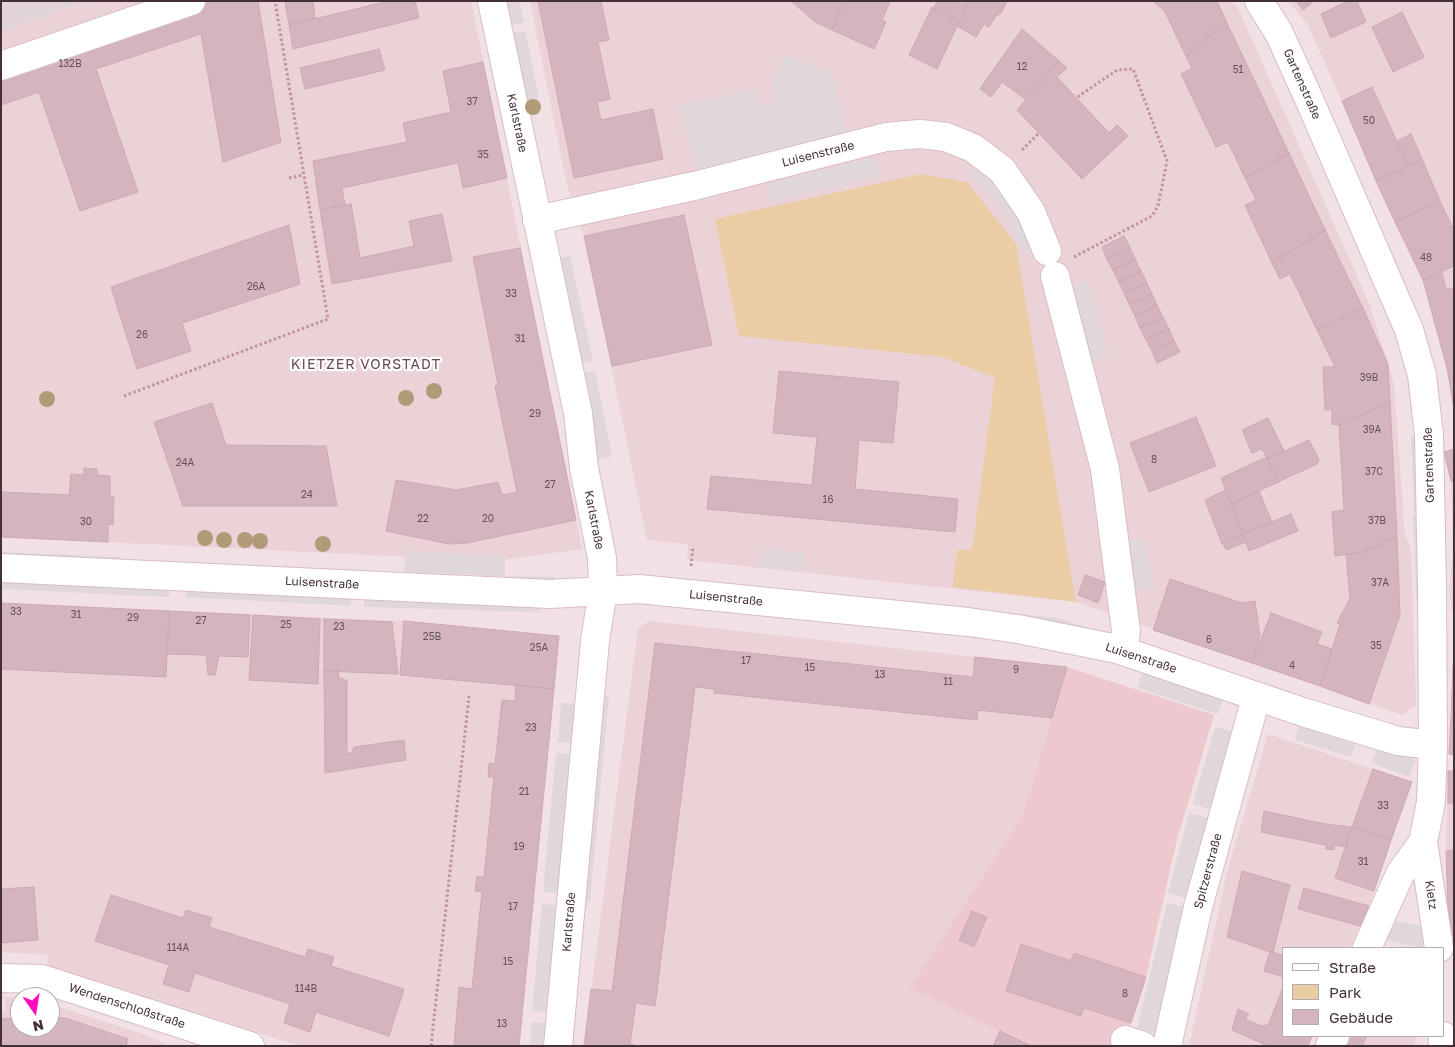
<!DOCTYPE html>
<html>
<head>
<meta charset="utf-8">
<style>
	body { margin:0 }
	#map { position:relative; width:1455px; height:1047px; overflow:hidden; background:#f2e1e4; font-family:"Golos Text",sans-serif }
	canvas { display:block }
	.frame { position:absolute; inset:0; border:2px solid #443137; pointer-events:none }
	.legend { position:absolute; left:1282px; top:947px; width:162px; height:90px; box-sizing:border-box; background:#fff; border:1px solid #b4adaf; margin:0; padding:6px 9px; list-style:none; font-size:15px; color:#443137 }
	.legend li { display:flex; align-items:center; gap:10px; height:25px }
	.legend b { width:25px; border:1px solid #b4adaf }
	.north { position:absolute; left:10px; top:987px; width:50px; height:50px; box-sizing:border-box; background:#fff; border:1px solid #b4adaf; border-radius:50%; rotate:167deg; font-size:14px; font-weight:700; line-height:20px; text-align:center; color:#443137 }
	.north::after { content:''; display:block; margin:auto; width:18px; height:22px; background:#ff0bbf; clip-path:polygon(50% 0,100% 100%,50% 72%,0 100%) }
</style>
</head>
<body>
<div id="map">
<canvas width="1455" height="1047"></canvas>
<div class="frame"></div>
<ul class="legend">
<li><b style="height:6px;background:#fff"></b>Straße</li>
<li><b style="height:14px;background:#ebcda5"></b>Park</li>
<li><b style="height:14px;background:#d4b5be"></b>Gebäude</li>
</ul>
<div class="north">N</div>
</div>
<script>
const context = document.querySelector('canvas').getContext('2d');
context.lineJoin = 'round';
function fillPath(path, color) {
  context.fillStyle = color;
  context.fill(path, 'evenodd');
}
function toPath(rows) {
  const path = new Path2D();
  for (const r of rows) {
    path.moveTo(r[0], r[1]);
    for (let i = 2; i < r.length; i += 2) path.lineTo(r[i], r[i + 1]);
  }
  return path;
}
function strokePath(path, color, width, dash) {
  context.strokeStyle = color;
  context.lineWidth = width;
  context.lineCap = dash ? 'butt' : 'round';
  context.setLineDash(dash || []);
  context.stroke(path);
}
function write(font, color, halo, rows, align = 'center') {
  context.font = font + ' "Golos Text",sans-serif';
  context.lineWidth = 4.5;
  context.setLineDash([]);
  context.textBaseline = 'middle';
  context.strokeStyle = halo;
  context.fillStyle = color;
  for (const [text, x, y, turn = 0] of rows) {
    context.save();
    context.translate(x, y);
    context.rotate((+turn || 0) * Math.PI / 180);
    context.textAlign = isNaN(turn) ? turn : align;
    if (halo) context.strokeText(text, 0, 0);
    context.fillText(text, 0, 0);
    context.restore();
  }
}
fillPath(toPath([
	[89,1,471,1,582,549,495,561,1,537,1,31],
	[530,1,1231,1,1238,8,1370,305,1394,384,1405,535,1411,548,1416,705,1402,715,1076,602,687,560,688,544,647,540,584,236,567,186],
	[1288,1,1454,1,1454,409,1447,368,1423,280,1395,222,1308,25],
	[1454,449,1454,621,1449,590,1453,549,1451,481,1444,452],
	[1,603,404,621,559,636,519,1046,300,1046,48,967,48,955,1,952],
	[649,621,1067,667,1214,715,1176,843,1146,977,1123,1046,584,1046,638,628],
	[1268,734,1412,782,1369,906,1350,948,1284,948,1284,1036,1312,1036,1308,1046,1189,1046,1228,868],
	[1448,771,1454,771,1454,934,1452,935,1448,911,1446,851],
	[4,997,20,998,20,1027,50,1027,50,1004,149,1036,170,1046,1,1046,1,1010,6,1011],
	[1349,1036,1416,1036,1414,1046,1345,1046]
]), '#ebd2d7');
fillPath(toPath([
	[1,1,89,1,1,31]
]), '#e1d4d8');
fillPath(toPath([
	[1067,667,1214,715,1176,843,1146,977,1123,1046,1031,1046,910,988,1023,815]
]), '#edc9cf');
fillPath(toPath([
	[921,174,967,182,1016,244,1076,602,953,587,957,550,972,550,995,378,942,357,739,336,715,219]
]), '#ebcda5');
fillPath(toPath([
	[500,1,519,1,524,22,506,26],
	[525,31,539,98,522,102,507,34],
	[785,55,832,74,845,128,848,128,851,141,697,175,680,105,756,89,760,107,777,103,772,83],
	[876,158,880,176,771,201,767,183],
	[980,161,1042,248,1023,253,1012,228,1000,210,985,189,967,175],
	[570,256,593,361,575,365,552,260],
	[1088,280,1108,356,1089,360,1070,285],
	[595,371,612,456,596,460,578,374],
	[1419,432,1421,512,1414,511,1411,437],
	[1422,515,1425,616,1417,613,1413,516],
	[1145,538,1153,587,1135,590,1128,541],
	[763,548,804,553,802,571,761,567],
	[405,551,505,556,505,576,554,577,553,585,504,584,505,576,404,572],
	[1,552,120,557,119,567,1,561],
	[213,563,381,571,381,579,212,571],
	[1,579,170,588,169,597,1,589],
	[187,589,351,598,351,606,186,597],
	[805,591,1058,618,1092,629,1089,637,804,600],
	[364,598,540,604,539,612,364,607],
	[1144,669,1224,695,1218,714,1137,688],
	[600,695,609,696,590,902,581,902],
	[561,703,579,704,576,743,558,742],
	[1300,722,1357,738,1351,757,1295,740],
	[1215,727,1236,733,1213,810,1193,804],
	[1378,745,1416,760,1409,777,1372,763],
	[556,753,575,755,562,893,543,892],
	[1189,813,1210,818,1189,899,1168,893],
	[1167,903,1188,908,1158,1034,1137,1029],
	[542,904,561,906,551,1012,532,1011],
	[1387,919,1428,927,1424,948,1382,939],
	[532,1022,550,1024,548,1046,530,1046]
]), '#dfd7da');
const building = toPath([
	[213,1,258,1,281,142,223,162,201,34,96,69,138,192,80,211,39,92,1,105,1,76,213,1],
	[285,1,313,1,315,18,289,25,285,1],
	[389,1,415,1,419,18,293,49,289,25,389,1],
	[538,1,601,1,609,40,598,42,610,99,597,102,601,120,653,109,663,159,574,178,538,1],
	[791,1,844,1,832,30,814,21,791,1],
	[844,1,890,2,882,20,886,22,874,49,832,30,844,1],
	[937,1,969,1,959,22,934,8,937,1],
	[969,1,1007,1,1001,13,996,16,989,27,984,24,976,37,957,26,969,1],
	[1153,1,1217,1,1226,21,1186,56,1165,12,1153,1],
	[1296,1,1314,1,1303,10,1296,1],
	[1348,1,1357,1,1366,22,1331,38,1321,14,1348,1],
	[932,7,959,22,937,69,909,55,932,7],
	[1402,12,1424,57,1393,72,1372,27,1402,12],
	[1226,21,1289,153,1245,178,1228,142,1216,147,1181,74,1192,68,1186,56,1226,21],
	[1022,29,1059,61,1025,99,1002,82,991,97,980,89,1022,29],
	[379,49,385,70,305,89,300,68,379,49],
	[1059,61,1067,68,1057,77,1109,133,1117,125,1128,136,1082,179,1017,110,1059,61],
	[483,62,507,178,463,188,458,163,342,188,345,205,320,210,313,161,407,142,403,123,451,112,443,71,483,62],
	[1372,87,1408,166,1376,181,1342,101,1372,87],
	[1411,134,1422,159,1408,166,1397,141,1411,134],
	[1289,153,1325,230,1272,263,1245,205,1256,200,1245,178,1289,153],
	[1422,159,1440,201,1395,222,1376,181,1422,159],
	[1440,201,1454,230,1454,266,1423,280,1395,222,1440,201],
	[351,204,360,258,414,246,409,221,442,214,452,261,332,284,320,210,351,204],
	[684,215,712,345,612,366,584,236,684,215],
	[289,225,300,284,182,323,191,351,137,369,111,287,289,225],
	[1325,230,1363,308,1317,330,1290,274,1280,279,1272,263,1325,230],
	[1124,236,1130,248,1107,259,1102,247,1124,236],
	[520,248,576,520,467,543,449,544,386,531,396,480,457,490,498,482,502,495,517,492,495,386,498,385,473,257,520,248],
	[1130,248,1135,259,1113,270,1107,259,1130,248],
	[1135,259,1141,271,1119,282,1113,270,1135,259],
	[1141,271,1147,283,1124,293,1119,282,1141,271],
	[1442,273,1446,289,1454,289,1454,409,1447,368,1423,280,1442,273],
	[1147,283,1152,294,1129,304,1124,293,1147,283],
	[1152,294,1157,305,1135,316,1129,304,1152,294],
	[1157,305,1163,317,1140,328,1135,316,1157,305],
	[1363,308,1388,364,1390,402,1339,425,1332,424,1332,409,1325,410,1323,367,1335,367,1317,330,1363,308],
	[1163,317,1169,329,1146,340,1140,328,1163,317],
	[1169,329,1174,341,1152,351,1146,340,1169,329],
	[1174,341,1180,352,1157,363,1152,351,1174,341],
	[779,371,899,382,893,443,859,440,855,489,958,499,955,532,707,509,711,476,812,485,817,437,773,433,779,371],
	[1390,402,1397,536,1364,552,1335,556,1332,512,1344,510,1339,425,1390,402],
	[212,403,226,445,326,446,337,506,183,506,154,422,212,403],
	[1196,417,1216,466,1149,492,1130,443,1196,417],
	[1268,418,1284,451,1268,459,1262,449,1252,453,1242,430,1268,418],
	[1309,440,1319,460,1317,464,1278,482,1268,459,1309,440],
	[1454,449,1454,481,1451,481,1444,452,1454,449],
	[1267,457,1278,482,1231,504,1221,478,1267,457],
	[84,468,97,469,97,475,110,476,110,497,114,497,113,525,108,524,108,542,1,537,1,492,69,495,71,474,84,475,84,468],
	[1225,490,1243,534,1222,544,1205,500,1225,490],
	[1259,491,1272,522,1243,534,1231,504,1259,491],
	[1291,514,1298,531,1249,551,1243,534,1291,514],
	[1243,534,1246,542,1226,550,1223,543,1243,534],
	[1397,536,1400,615,1369,704,1320,686,1340,624,1337,623,1350,598,1346,554,1364,552,1397,536],
	[1085,575,1105,582,1098,603,1078,595,1085,575],
	[1170,579,1242,603,1255,601,1260,636,1252,663,1153,630,1170,579],
	[1,603,169,611,166,677,1,669,1,603],
	[169,611,250,615,248,657,219,656,215,675,208,675,206,655,167,654,169,611],
	[1271,613,1322,632,1317,644,1332,649,1320,686,1252,663,1271,613],
	[253,615,320,619,318,684,249,680,253,615],
	[324,619,392,622,398,674,324,671,324,619],
	[404,621,559,636,554,689,400,675,404,621],
	[655,643,973,677,975,657,1067,667,1052,718,978,710,977,720,714,693,714,689,695,687,655,1006,636,1003,630,1044,637,1046,584,1046,591,989,612,991,655,643],
	[1453,665,1454,665,1454,717,1451,717,1453,665],
	[324,671,339,671,338,677,347,681,347,753,351,754,354,747,404,740,406,760,325,773,324,671],
	[516,685,554,689,519,1046,454,1046,459,987,472,989,482,892,475,891,477,876,484,877,494,777,488,777,489,763,495,764,502,700,515,701,516,685],
	[1451,717,1454,717,1454,755,1449,754,1451,717],
	[1373,769,1412,782,1391,840,1352,827,1373,769],
	[1448,771,1454,771,1454,804,1448,803,1448,771],
	[1264,811,1325,824,1352,827,1346,847,1334,845,1334,850,1326,849,1326,845,1261,832,1264,811],
	[1352,827,1391,840,1374,891,1335,878,1352,827],
	[1454,850,1454,934,1452,935,1448,911,1446,851,1454,850],
	[1242,871,1290,885,1273,953,1227,937,1242,871],
	[34,887,38,940,1,943,1,889,34,887],
	[1304,888,1369,906,1360,926,1298,909,1304,888],
	[111,895,183,918,186,910,212,918,209,927,305,957,308,949,334,957,331,966,404,989,389,1036,316,1012,310,1032,284,1023,290,1004,195,973,189,992,163,984,169,965,95,941,111,895],
	[972,911,987,917,974,947,959,940,972,911],
	[1021,944,1071,961,1074,953,1146,977,1131,1023,1084,1008,1081,1016,1006,991,1021,944],
	[1270,951,1284,956,1284,977,1264,971,1270,951],
	[1284,978,1284,1036,1312,1036,1308,1046,1268,1046,1232,1030,1238,1009,1249,1014,1245,1019,1261,1026,1268,1025,1282,990,1284,978],
	[20,1018,20,1027,50,1027,50,1018,65,1018,128,1039,126,1046,1,1046,1,1019,20,1018],
	[1000,1031,1031,1046,993,1046,1000,1031],
	[1349,1036,1367,1036,1362,1046,1345,1046,1349,1036]
]);
fillPath(building, '#d4b5be');
strokePath(building, '#d0a8b3', 1);
const minor = toPath([
	[492,1,578,413,584,468,602,558,603,591,595,641,558,1046],
	[1259,1,1279,33,1309,99,1409,330,1422,375,1429,435,1432,586,1433,745,1431,802,1423,842,1400,874,1367,948],
	[1,66,191,1],
	[537,220,694,186,886,137,920,134,946,137,973,148,1002,170,1031,212,1047,251],
	[1055,276,1105,469,1126,631,1123,651],
	[1,568,550,594,639,589,968,622,1018,629,1117,649,1303,712,1398,741,1433,745],
	[1423,842,1439,948],
	[1,978,42,979,250,1046],
	[1125,1040,1143,1046],
	[1167,1046,1198,907,1256,698],
	[1330,1046,1335,1036],
	[1443,1046,1443,1036]
]);
strokePath(minor, '#d9bdc3', 30);
strokePath(toPath([
	[1022,150,1039,133],
	[289,178,303,175],
	[1074,257,1152,216,1158,206,1167,161,1133,69,1117,70,1076,98],
	[124,396,328,319,275,1],
	[691,566,693,547],
	[431,1046,469,696]
]), '#c1939e', 3, [2.5, 2.5]);
strokePath(minor, '#fff', 28);
context.fillStyle = '#b09b78';
for (const [x, y] of [
	[533,107],
	[434,391],
	[406,398],
	[47,399],
	[205,538],
	[224,540],
	[245,540],
	[260,541],
	[323,544]
]) {
  context.beginPath();
  context.arc(x, y, 8, 0, 2 * Math.PI);
  context.fill();
}
write('10px', '#685259', null, [
	["132B",70,64],
	["12",1022,67],
	["51",1238,70],
	["37",472,102],
	["50",1369,121],
	["35",483,155],
	["48",1426,258],
	["26A",256,287],
	["33",511,294],
	["26",142,335],
	["31",520,339],
	["39B",1369,378],
	["29",535,414],
	["39A",1372,430],
	["8",1154,460],
	["24A",185,463],
	["37C",1374,472],
	["27",550,485],
	["24",307,495],
	["16",828,500],
	["22",423,519],
	["20",488,519],
	["37B",1377,521],
	["30",86,522],
	["37A",1380,583],
	["33",16,612],
	["31",76,615],
	["29",133,618],
	["27",201,621],
	["25",286,625],
	["23",339,627],
	["25B",432,637],
	["6",1209,640],
	["35",1376,646],
	["25A",539,648],
	["17",746,661],
	["4",1292,666],
	["15",810,668],
	["9",1016,670],
	["13",880,675],
	["11",948,682],
	["23",531,728],
	["21",524,792],
	["33",1383,806],
	["19",519,847],
	["31",1363,862],
	["17",513,907],
	["114A",178,948],
	["15",508,962],
	["114B",306,989],
	["8",1125,994],
	["13",502,1024]
]);
write('12px', '#443137', '#fff', [
	["Gartenstraße",1302,84,66],
	["Karlstraße",517,123,78],
	["Luisenstraße",818,154,-14],
	["Gartenstraße",1429,465,-92],
	["Karlstraße",594,520,79],
	["Luisenstraße",322,583,3],
	["Luisenstraße",726,598,6],
	["Luisenstraße",1141,658,18],
	["Spitzerstraße",1208,871,-75],
	["Kietz",1431,895,81],
	["Karlstraße",569,922,-85],
	["Wendenschloßstraße",127,1006,18]
]);
context.letterSpacing = '1px';
write('14px', '#684851', '#fff', [
	["KIETZER VORSTADT",366,365]
]);
context.letterSpacing = '0px';
</script>
</body>
</html>
